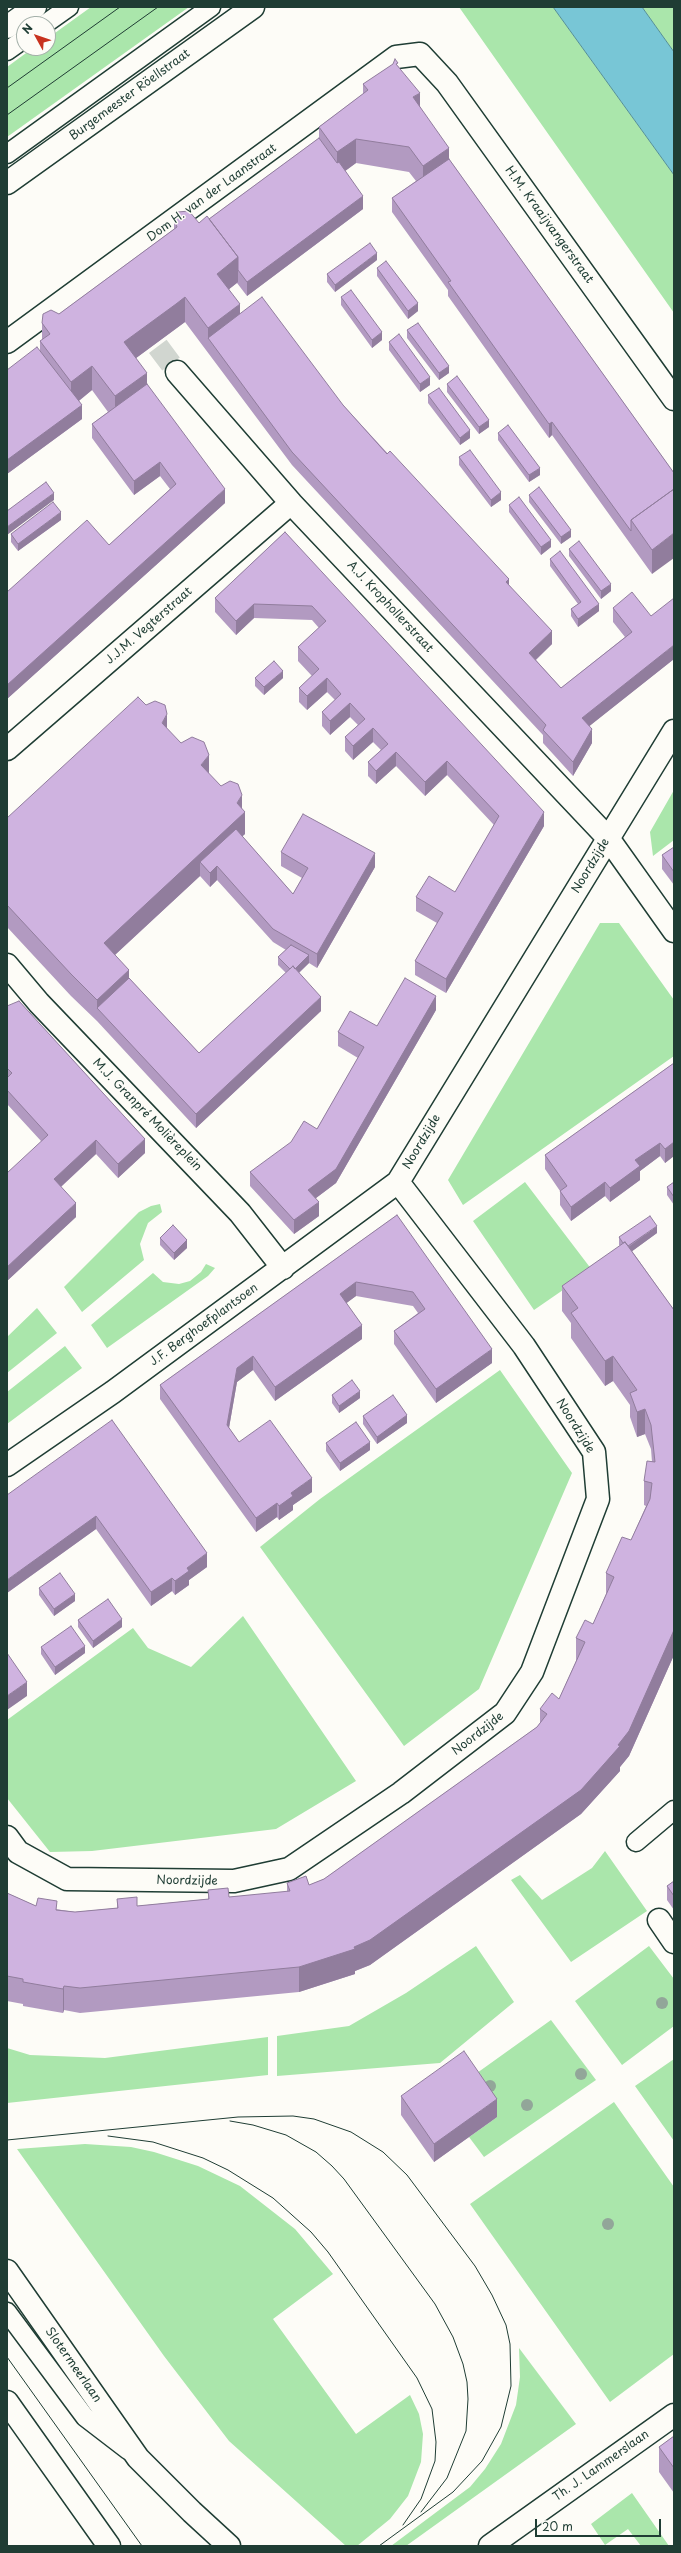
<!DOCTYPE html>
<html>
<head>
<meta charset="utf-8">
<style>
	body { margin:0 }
	#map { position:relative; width:681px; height:2553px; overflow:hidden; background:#fdfcf7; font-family:"Playpen Sans",sans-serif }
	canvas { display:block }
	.frame { position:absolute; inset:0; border:8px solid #1f3d34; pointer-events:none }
	.north { position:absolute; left:16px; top:16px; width:40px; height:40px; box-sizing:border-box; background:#fdfcf7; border:1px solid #a4b0a9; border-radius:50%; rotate:310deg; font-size:11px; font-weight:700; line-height:16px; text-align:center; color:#1f3d34 }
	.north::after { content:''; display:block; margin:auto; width:14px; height:18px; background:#c8321e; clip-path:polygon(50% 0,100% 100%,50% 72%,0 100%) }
	.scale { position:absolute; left:535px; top:2519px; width:126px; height:18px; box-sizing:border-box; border:2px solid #1f3d34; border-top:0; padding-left:5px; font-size:12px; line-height:14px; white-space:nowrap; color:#1f3d34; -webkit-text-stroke:3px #fdfcf7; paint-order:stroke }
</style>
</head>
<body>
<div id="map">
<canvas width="681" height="2553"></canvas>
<div class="frame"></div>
<div class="north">N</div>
<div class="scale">20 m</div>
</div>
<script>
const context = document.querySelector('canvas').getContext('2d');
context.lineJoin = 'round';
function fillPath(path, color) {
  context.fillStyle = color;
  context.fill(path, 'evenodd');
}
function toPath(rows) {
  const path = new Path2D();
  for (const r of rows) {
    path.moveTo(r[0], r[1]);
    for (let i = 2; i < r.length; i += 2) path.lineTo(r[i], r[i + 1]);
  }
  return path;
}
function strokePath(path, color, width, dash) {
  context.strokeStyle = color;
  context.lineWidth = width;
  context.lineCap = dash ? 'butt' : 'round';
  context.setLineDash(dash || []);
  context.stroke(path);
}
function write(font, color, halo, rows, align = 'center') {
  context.font = font + ' "Playpen Sans",sans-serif';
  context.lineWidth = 3;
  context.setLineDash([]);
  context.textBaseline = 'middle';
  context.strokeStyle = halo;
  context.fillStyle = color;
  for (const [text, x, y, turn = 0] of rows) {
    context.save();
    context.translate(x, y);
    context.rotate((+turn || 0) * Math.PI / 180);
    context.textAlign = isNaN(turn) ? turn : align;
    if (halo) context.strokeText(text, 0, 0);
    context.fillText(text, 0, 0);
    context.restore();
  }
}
fillPath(toPath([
	[91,7,189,7,7,137,7,67,33,48,48,48,48,38],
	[459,7,553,7,674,175,674,313],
	[642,7,674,7,674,52],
	[674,790,674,840,653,856,650,832],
	[600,923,619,923,674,1000,674,1056,463,1205,448,1180],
	[525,1182,592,1270,534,1310,473,1221],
	[160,1204,162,1212,148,1223,140,1244,144,1260,82,1312,64,1287,139,1212,151,1206],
	[206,1264,215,1268,208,1276,107,1348,91,1325,153,1273,163,1282,179,1284,190,1281,201,1272],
	[37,1308,57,1333,7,1373,7,1337],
	[65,1346,82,1368,7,1424,7,1392],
	[500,1370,572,1473,479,1689,404,1746,260,1547,320,1499],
	[243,1616,356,1781,276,1829,92,1851,50,1852,7,1798,7,1720,133,1628,148,1648,191,1667],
	[605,1851,647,1911,571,1962,511,1880,520,1875,542,1900,592,1868],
	[476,1946,514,2002,440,2063,277,2076,277,2036,349,2026,406,1993],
	[649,1946,674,1979,674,2026,622,2065,575,2001],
	[551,2020,596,2080,484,2157,469,2137,497,2117,470,2078],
	[268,2037,268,2075,7,2103,7,2048,30,2055,105,2058],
	[674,2059,674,2141,635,2086],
	[614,2102,674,2187,674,2354,610,2402,470,2204],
	[85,2144,131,2147,154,2152,198,2166,240,2186,295,2229,333,2274,273,2319,356,2434,410,2395,419,2414,423,2434,421,2462,408,2496,390,2519,357,2546,346,2546,229,2441,164,2356,17,2149],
	[519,2348,576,2424,406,2546,391,2546,470,2487,485,2469,501,2444,516,2405,520,2377],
	[632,2493,669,2546,641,2546,628,2529,605,2545,591,2524]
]), '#aae6ab');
const water = toPath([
	[553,7,642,7,674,52,674,175,553,7]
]);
fillPath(water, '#78c6d6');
strokePath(water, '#548f95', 1);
strokePath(toPath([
	[138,320,177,372]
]), '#d1d6d0', 22, [22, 11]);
const lane = toPath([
	[45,24,69,7],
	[7,51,24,39],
	[7,154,211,7],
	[636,1842,674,1810],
	[7,2312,85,2417,128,2450]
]);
const street = toPath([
	[7,342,396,57,420,54,447,83,674,399],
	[177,372,291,503,608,838,674,931],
	[7,749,291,503],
	[7,965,39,1003,240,1213,283,1268],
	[7,1465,113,1392,398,1182,674,731],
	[7,1837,18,1852,67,1879,234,1881,289,1869,401,1793,505,1713,532,1672,598,1499,594,1452,524,1346,398,1182],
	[659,1920,674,1942],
	[490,2546,674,2415]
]);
const secondary = toPath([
	[7,27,35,7],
	[7,183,253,7],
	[7,2271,138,2458,192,2512,229,2546],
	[7,2402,109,2546]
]);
strokePath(lane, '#1f3d34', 21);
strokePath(street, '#1f3d34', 25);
strokePath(secondary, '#1f3d34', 25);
strokePath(lane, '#fdfcf7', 18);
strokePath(street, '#fdfcf7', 22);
strokePath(secondary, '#fdfcf7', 22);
strokePath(toPath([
	[7,88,120,7],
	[7,115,158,7],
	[230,2121,253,2125,286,2135,316,2152,332,2166,344,2179,435,2304,453,2337,463,2364,467,2382,468,2399,466,2431,447,2478,421,2512],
	[108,2136,153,2142,203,2158,228,2170,273,2198,311,2232,328,2252,417,2378,432,2409,436,2442,435,2461,421,2499,403,2525],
	[7,2140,238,2117,293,2116,314,2119,351,2132,383,2152,407,2175,475,2266,492,2295,506,2325,510,2344,511,2386,501,2427,482,2461,453,2492,379,2546],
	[7,2357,142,2546]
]), '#1f3d34', 1);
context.fillStyle = '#92a699';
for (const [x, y] of [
	[662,2003],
	[581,2074],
	[490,2086],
	[527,2105],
	[608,2224]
]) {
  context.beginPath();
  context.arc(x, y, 6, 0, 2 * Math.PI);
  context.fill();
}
fillPath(toPath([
	[398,66,420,107,449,159,674,473,652,574,552,435,549,438,448,296,448,290,392,212,392,198,416,181,409,172,356,163,345,171,363,209,247,296,237,283,229,289,240,314,343,405,509,585,552,644,536,660,561,688,625,637,613,622,613,608,674,659,589,726,592,743,573,776,543,743,543,735,292,465,185,322,136,358,147,384,225,503,7,699,7,592,109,545,170,489,160,476,134,495,92,438,92,424,108,412,92,390,79,401,82,419,7,474,7,370,40,351,40,341,42,340,42,323,59,314,174,229,174,219,199,223,209,219,319,138,319,127,363,94,363,84],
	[377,260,335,292,327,282,327,274],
	[377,268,418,311,408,319,377,276],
	[341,297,382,340,372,348,341,305],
	[407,330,449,373,439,380,407,338],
	[389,342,430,385,420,392,389,350],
	[447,384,489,427,479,434,447,392],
	[428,395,470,438,460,445,428,403],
	[498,433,540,475,529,482,498,440],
	[459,457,501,500,491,507,459,465],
	[529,495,571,537,561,544,529,502],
	[509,505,551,547,541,555,509,512],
	[61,520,18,551,11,542,11,534],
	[285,532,544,826,446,993,415,975,415,961,437,923,416,911,416,897,455,892,494,825,447,775,425,796,396,766,376,784,368,776,368,762,381,750,373,742,353,760,345,751,345,737,358,725,350,717,330,735,322,726,322,712,335,700,327,692,307,710,299,702,299,688,312,676,298,661,298,647,319,628,312,620,254,618,236,635,215,612,215,598],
	[569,549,611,591,601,599,569,556],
	[550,559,599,611,578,627,571,616,571,609,578,604,550,566],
	[255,678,283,678,264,695,255,686],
	[167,729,242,810,245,834,242,836,293,894,302,878,281,866,281,852,375,867,317,968,309,963,299,973,321,1011,196,1128,97,1021,71,996,7,927,7,818],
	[200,876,210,887,217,880,273,942,286,950,278,957,278,965,286,973,199,1053,129,978,115,955],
	[674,847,674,885,662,869,662,855],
	[7,1006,145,1153,118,1178,96,1154,61,1187,76,1217,7,1281,41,1141,7,1104],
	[436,1010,336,1183,316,1198,319,1216,294,1234,250,1186,250,1172,317,1129,358,1058,338,1046,338,1032,377,1026],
	[674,1063,674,1156,665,1163,660,1156,640,1171,640,1180,610,1202,605,1196,571,1221,560,1205,560,1191,545,1169,545,1155],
	[674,1182,674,1205,667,1195,667,1187],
	[397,1215,492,1363,436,1403,394,1344,394,1331,418,1313,413,1306,356,1296,346,1303,362,1339,275,1401,253,1370,237,1382,229,1428,239,1442,312,1492,293,1505,293,1510,279,1520,277,1517,256,1532,160,1399,160,1385],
	[657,1233,632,1251,674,1310,674,1655,629,1756,620,1767,620,1771,581,1814,370,1965,355,1971,355,1974,299,1992,80,2013,64,2010,63,2013,23,2006,23,2004,7,2001,7,1893,36,1906,75,1912,117,1908,117,1899,137,1906,208,1899,208,1890,229,1897,287,1892,287,1883,309,1885,324,1879,537,1727,540,1723,540,1709,559,1699,576,1661,576,1638,593,1624,606,1594,606,1573,631,1540,646,1506,644,1505,644,1481,652,1462,651,1449,645,1434,637,1437,630,1417,630,1405,613,1381,605,1386,571,1338,571,1323,562,1311,562,1286,620,1246,619,1245,619,1237],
	[160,1238,187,1248,174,1260,160,1245],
	[332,1395,360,1398,339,1413,332,1403],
	[363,1416,407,1423,377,1444,363,1424],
	[112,1420,207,1567,189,1580,189,1585,175,1595,172,1591,151,1606,96,1529,7,1593],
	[326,1443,370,1450,340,1471,326,1451],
	[39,1588,75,1601,54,1616,39,1595],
	[78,1620,122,1627,93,1648,78,1627],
	[41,1647,85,1653,55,1675,41,1654],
	[674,1881,674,1910,667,1900,667,1886],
	[401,2096,497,2117,434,2162,401,2115],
	[674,2436,674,2493,659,2472,659,2447]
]), '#b29ac1');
fillPath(toPath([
	[420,93,420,118,413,97],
	[356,139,356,163,337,177,337,152],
	[449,148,449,173,423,191,423,166],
	[363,196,363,209,247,296,247,282],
	[377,253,377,260,335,292,335,285],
	[238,257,238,282,217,299,217,274],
	[185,297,185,322,124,367,124,342],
	[418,303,418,311,408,319,408,311],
	[240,304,240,329,208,339,208,328],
	[382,332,382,340,372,348,372,340],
	[92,366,92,390,71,407,71,382],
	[449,366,449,373,439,380,439,373],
	[147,373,147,398,115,421,115,396],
	[430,377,430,385,420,392,420,384],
	[82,405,82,419,7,474,7,460],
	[489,420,489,427,479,434,479,427],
	[552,422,552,435,549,438,549,424],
	[470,430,470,438,460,445,460,438],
	[160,462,160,476,134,495,134,481],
	[540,468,540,475,529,482,529,475],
	[225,489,225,503,7,699,7,685],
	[501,492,501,500,491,507,491,500],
	[54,493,54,500,7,535,7,527],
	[61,512,61,520,18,551,18,544],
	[571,530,571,537,561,544,561,537],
	[674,533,674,558,652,574,652,550],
	[551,540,551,547,541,555,541,547],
	[509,579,509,593,506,582],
	[611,584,611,591,601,599,601,591],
	[254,604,254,618,236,635,236,621],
	[599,604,599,611,578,627,578,619],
	[552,631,552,644,529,666,529,653],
	[674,645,674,659,582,732,582,718],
	[283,671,283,678,264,695,264,687],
	[327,678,327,692,307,710,307,696],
	[350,703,350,717,330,735,330,721],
	[167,714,167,736,162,723],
	[373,728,373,742,353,760,353,746],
	[592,729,592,743,573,776,573,762],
	[396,752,396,766,376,784,376,771],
	[209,755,209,776,201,765],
	[447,761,447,775,425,796,425,782],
	[242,795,242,815,245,812,245,834,207,870,200,862,200,876,104,965,104,943,237,803],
	[544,812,544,826,446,993,446,979],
	[375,853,375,867,317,968,317,954],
	[217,866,217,880,210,887,210,873],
	[309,955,309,963,292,979,292,972],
	[129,970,129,992,97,1008,97,1021,97,1000],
	[436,996,436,1010,336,1183,308,1204,308,1190],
	[321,997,321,1011,196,1128,196,1114],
	[145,1139,145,1153,118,1178,118,1164],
	[96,1140,96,1154,54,1193,54,1179],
	[674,1142,674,1156,665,1163,665,1149],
	[660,1143,660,1156,640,1171,640,1180,610,1202,610,1188,635,1160],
	[605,1182,605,1196,571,1221,571,1207],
	[319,1202,319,1216,294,1234,294,1220],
	[76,1203,76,1217,7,1281,7,1267],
	[657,1226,657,1233,627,1255,627,1248],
	[187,1240,187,1248,174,1260,174,1253],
	[356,1282,356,1296,340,1308,340,1294],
	[362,1325,362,1339,275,1401,275,1387],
	[492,1349,492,1363,436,1403,436,1389],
	[253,1356,253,1370,237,1382,227,1439,227,1425,237,1368],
	[613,1356,613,1381,605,1386,605,1361],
	[360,1391,360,1398,339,1413,339,1406],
	[645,1409,645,1434,637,1437,637,1412],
	[407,1415,407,1423,377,1444,377,1437],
	[370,1442,370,1450,340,1471,340,1463],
	[312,1478,312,1492,293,1505,293,1510,279,1520,279,1506,291,1493],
	[277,1503,277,1517,256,1532,256,1518],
	[96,1516,96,1529,7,1593,7,1580],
	[207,1553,207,1567,189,1580,189,1585,175,1595,175,1581,187,1568],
	[172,1578,172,1591,151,1606,151,1592],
	[75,1594,75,1601,54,1616,54,1609],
	[122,1619,122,1627,93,1648,93,1641],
	[674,1630,674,1655,629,1756,620,1767,620,1771,581,1814,370,1965,355,1971,355,1974,299,1992,299,1967,354,1947,618,1745],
	[85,1646,85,1653,55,1675,55,1667],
	[27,1682,27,1696,7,1710,7,1696],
	[64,1986,64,2010,63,2013,63,1989],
	[497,2099,497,2117,434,2162,434,2144]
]), '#917d9d');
const building = toPath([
	[395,59,398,63,396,64,420,93,413,97,449,148,423,166,409,147,356,139,337,152,319,127,368,90,363,84,393,64,395,59],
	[319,138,337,163,339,162,363,196,247,282,238,270,238,257,209,219,319,138],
	[449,159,674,473,674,489,631,520,631,531,552,422,549,424,448,282,451,281,392,198,449,159],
	[189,211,199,223,207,216,238,257,217,274,240,304,208,328,185,297,176,304,124,342,147,373,115,396,92,366,71,382,40,341,50,334,42,323,43,314,51,310,59,314,177,227,174,219,178,212,189,211],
	[370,243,377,253,335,285,327,274,370,243],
	[386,261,418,303,408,311,377,268,386,261],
	[351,290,382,332,372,340,341,297,351,290],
	[262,297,343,405,387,454,390,451,508,578,509,579,506,582,552,631,529,653,561,688,632,632,613,608,632,592,651,616,674,598,674,645,582,718,592,729,573,762,543,730,546,725,292,452,208,338,262,297],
	[418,323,449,366,439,373,407,330,418,323],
	[399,334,430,377,420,384,389,342,399,334],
	[37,347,82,405,7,460,7,370,37,347],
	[457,376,489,420,479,427,447,384,457,376],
	[147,384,225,489,7,685,7,592,87,520,109,545,176,484,160,462,134,481,92,424,147,384],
	[439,388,470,430,460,438,428,395,439,388],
	[508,425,540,468,529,475,498,433,508,425],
	[470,450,501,492,491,500,459,457,470,450],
	[46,482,54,493,7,527,7,511,46,482],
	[539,487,571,530,561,537,529,495,539,487],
	[674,489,674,533,652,550,631,520,674,489],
	[519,497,551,540,541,547,509,505,519,497],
	[53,502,61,512,18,544,11,534,53,502],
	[285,532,544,812,446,979,415,961,443,913,416,897,429,876,455,892,499,816,447,761,425,782,396,752,376,771,368,762,388,744,373,728,353,746,345,737,365,719,350,703,330,721,322,712,341,694,327,678,307,696,299,688,319,669,298,647,326,621,312,606,254,604,236,621,215,598,285,532],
	[579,541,611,584,601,591,569,549,579,541],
	[560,551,599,604,578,619,571,609,581,602,550,559,560,551],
	[274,661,283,671,264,687,255,678,274,661],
	[138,697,146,705,155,701,165,705,167,714,162,723,181,743,192,737,204,742,209,755,201,765,221,786,230,781,238,784,242,795,237,803,245,812,104,943,129,970,97,1000,71,974,7,905,7,818,138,697],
	[303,814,375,853,317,954,273,929,217,866,210,873,200,862,236,829,293,894,308,868,281,852,303,814],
	[674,847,674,872,662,855,674,847],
	[291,945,309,955,295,969,293,966,290,969,278,957,291,945],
	[293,966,321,997,196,1114,97,1008,129,978,199,1053,293,966],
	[405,978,436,996,336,1169,308,1190,319,1202,294,1220,250,1172,291,1142,304,1121,317,1129,364,1047,338,1032,350,1011,377,1026,405,978],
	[19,1001,145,1139,118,1164,96,1140,54,1179,76,1203,7,1267,7,1173,48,1135,7,1090,7,1078,12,1073,7,1068,7,1006,19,1001],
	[674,1063,674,1142,665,1149,660,1143,635,1160,640,1166,610,1188,605,1182,571,1207,560,1191,567,1186,545,1155,674,1063],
	[674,1182,674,1197,667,1187,674,1182],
	[397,1215,492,1349,436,1389,394,1331,425,1309,413,1292,356,1282,340,1294,362,1325,275,1387,253,1356,237,1368,227,1425,239,1442,270,1420,312,1478,291,1493,293,1496,279,1506,277,1503,256,1518,160,1385,397,1215],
	[650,1216,657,1226,628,1246,625,1242,623,1243,619,1237,650,1216],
	[173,1225,187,1240,174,1253,160,1238,173,1225],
	[625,1242,674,1310,674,1630,629,1731,618,1745,620,1746,581,1790,370,1940,354,1947,355,1949,299,1967,80,1988,64,1986,63,1989,23,1982,23,1979,7,1976,7,1893,36,1906,38,1898,57,1901,56,1910,75,1912,118,1908,117,1899,137,1897,137,1906,209,1899,208,1890,228,1888,229,1897,290,1891,287,1883,306,1876,309,1885,324,1879,537,1727,547,1714,540,1709,552,1693,559,1699,585,1642,576,1638,585,1620,593,1624,614,1577,606,1573,622,1537,631,1540,650,1499,652,1483,644,1481,647,1461,655,1462,651,1425,645,1409,637,1412,630,1393,637,1390,613,1356,605,1361,571,1313,578,1308,562,1286,625,1242],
	[352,1380,360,1391,339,1406,332,1395,352,1380],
	[393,1395,407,1415,377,1437,363,1416,393,1395],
	[112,1420,207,1553,187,1568,189,1571,175,1581,172,1578,151,1592,96,1516,7,1580,7,1495,112,1420],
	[356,1422,370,1442,340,1463,326,1443,356,1422],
	[60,1573,75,1594,54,1609,39,1588,60,1573],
	[108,1599,122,1619,93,1641,78,1620,108,1599],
	[71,1626,85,1646,55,1667,41,1647,71,1626],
	[7,1653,27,1682,7,1696,7,1653],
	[674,1881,674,1896,667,1886,674,1881],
	[464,2051,497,2099,434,2144,401,2096,464,2051],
	[674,2436,674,2468,659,2447,674,2436]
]);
fillPath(building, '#cfb3e0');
strokePath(building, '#917d9d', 1);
write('12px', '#1f3d34', '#fdfcf7', [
	["Burgemeester Röellstraat",130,95,-36],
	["Dom H. van der Laanstraat",212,193,-36],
	["H.M. Kraaijvangerstraat",549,225,54],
	["A.J. Krophollerstraat",390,607,47],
	["J.J.M. Vegterstraat",149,626,-41],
	["Noordzijde",591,866,-59],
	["M.J. Granpré Molièreplein",147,1115,46],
	["Noordzijde",422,1142,-59],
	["J.F. Berghoefplantsoen",204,1325,-36],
	["Noordzijde",575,1426,58],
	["Noordzijde",478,1734,-38],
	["Noordzijde",187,1881,1],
	["Slotermeerlaan",73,2365,55],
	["Th. J. Lammerslaan",601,2466,-35]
]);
</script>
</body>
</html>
